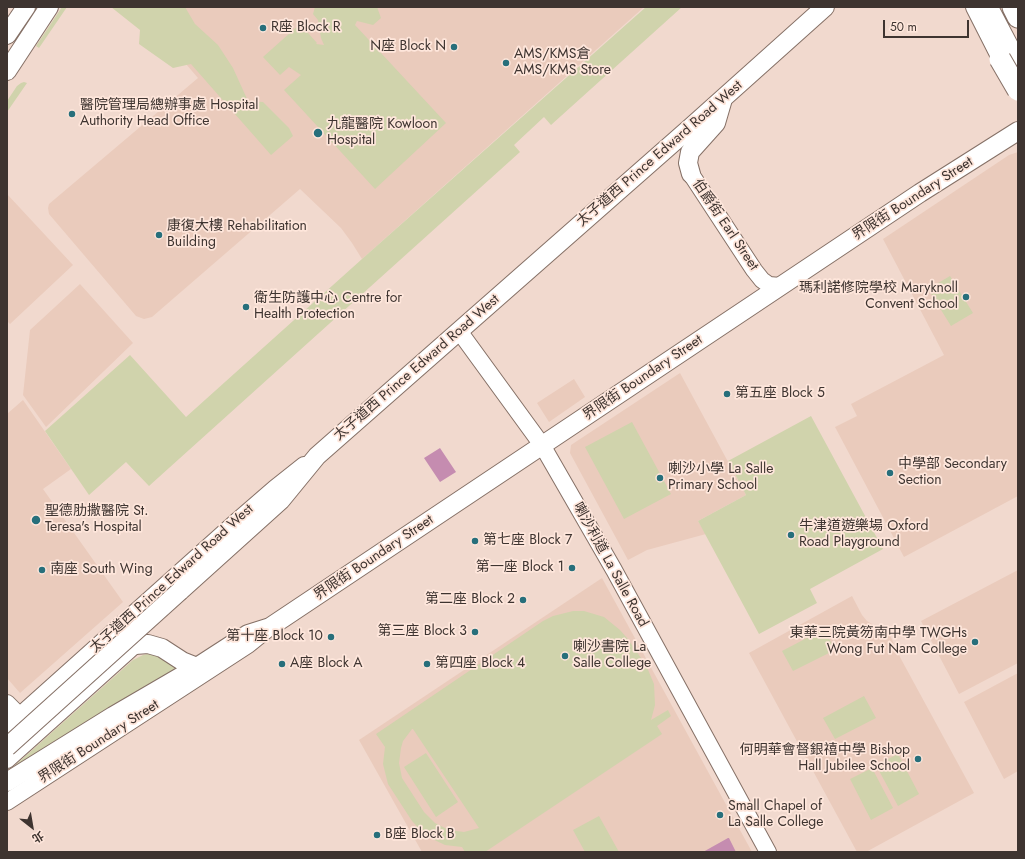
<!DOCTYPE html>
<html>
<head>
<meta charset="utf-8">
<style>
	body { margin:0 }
	#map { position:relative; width:1025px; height:859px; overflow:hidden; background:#f1d9ce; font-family:Jost,"Noto Sans TC",sans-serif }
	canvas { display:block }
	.frame { position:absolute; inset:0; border:8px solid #3e3430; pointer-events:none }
	.north { position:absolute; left:12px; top:807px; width:40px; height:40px; -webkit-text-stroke:3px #fee6db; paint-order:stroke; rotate:149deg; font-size:11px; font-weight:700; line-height:16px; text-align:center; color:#3e3430 }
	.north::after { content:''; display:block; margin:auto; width:14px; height:18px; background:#3e3430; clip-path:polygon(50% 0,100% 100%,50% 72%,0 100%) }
	.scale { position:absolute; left:883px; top:20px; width:86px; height:18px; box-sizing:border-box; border:2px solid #3e3430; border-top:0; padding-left:5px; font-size:12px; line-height:14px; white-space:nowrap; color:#3e3430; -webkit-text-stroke:3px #fee6db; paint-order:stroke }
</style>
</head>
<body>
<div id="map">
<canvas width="1025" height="859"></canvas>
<div class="frame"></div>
<div class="north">北</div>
<div class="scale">50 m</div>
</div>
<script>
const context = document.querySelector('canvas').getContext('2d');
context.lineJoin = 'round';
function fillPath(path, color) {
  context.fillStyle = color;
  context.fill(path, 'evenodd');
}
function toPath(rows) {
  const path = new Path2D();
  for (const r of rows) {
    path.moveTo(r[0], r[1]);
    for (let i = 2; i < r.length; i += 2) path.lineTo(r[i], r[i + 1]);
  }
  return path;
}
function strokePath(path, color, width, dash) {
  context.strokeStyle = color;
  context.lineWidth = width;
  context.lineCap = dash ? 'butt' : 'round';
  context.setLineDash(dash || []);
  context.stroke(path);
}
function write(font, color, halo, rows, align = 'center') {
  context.font = font + ' Jost,"Noto Sans TC",sans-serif';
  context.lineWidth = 3.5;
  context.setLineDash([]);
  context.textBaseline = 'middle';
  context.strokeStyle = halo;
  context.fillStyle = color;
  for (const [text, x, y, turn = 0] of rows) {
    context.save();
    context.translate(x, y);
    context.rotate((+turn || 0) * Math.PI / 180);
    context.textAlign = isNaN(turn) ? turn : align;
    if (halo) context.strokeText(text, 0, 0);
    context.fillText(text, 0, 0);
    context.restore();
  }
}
fillPath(toPath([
	[137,7,644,7,362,259,352,243,341,228,300,189,152,317,144,319,136,316,49,214,48,208,49,204,198,78],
	[1018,152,1018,496,904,557,835,427,857,416,851,404,944,355,883,239,1009,155],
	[7,194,73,265,10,324,7,321],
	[80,284,133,343,46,427,23,395,30,330],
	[680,373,746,495,698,521,706,534,647,550,628,560,570,453,571,445],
	[574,379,585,397,549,422,537,403],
	[23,400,71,469,43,489,123,602,20,693,7,678,7,414],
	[1018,570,1018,663,959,694,921,621],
	[602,578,752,852,422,852,359,740],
	[852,596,862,615,867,621,880,629,888,631,901,659,974,793,866,852,857,852,749,653],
	[1018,673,1018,771,1004,779,964,702]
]), '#eacbbc');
fillPath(toPath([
	[62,7,67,7,39,48,36,46],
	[111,7,185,7,195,24,218,45,233,68,248,101,263,102,289,128,293,136,271,155,191,64,173,68,139,44,140,30],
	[315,7,377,7,381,18,373,25,357,21,355,25,446,123,375,189,284,90,301,75,289,67,280,75,263,57,300,24,317,43,316,44,324,45,321,38,318,20,313,14],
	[646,7,682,7,551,125,544,117,514,145,520,152,149,486,126,462,89,495,45,431,130,355,186,417,362,259],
	[24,82,27,83,7,112,7,101,17,86,21,83],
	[950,276,973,313,951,326,928,289],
	[811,416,883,549,810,589,817,603,759,634,698,521,746,495,728,461],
	[632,422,671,494,624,519,585,447],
	[573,611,584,611,604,617,620,630,627,638,646,665,654,684,655,705,651,720,668,710,671,716,657,726,662,734,485,852,465,852,462,847,445,845,426,836,412,821,388,784,383,764,385,747,376,734,543,621,553,616],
	[412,729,413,729,479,828,464,832,449,830,435,823,424,812,402,778,399,763,401,748,403,741],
	[824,629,835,650,793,671,782,651],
	[148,654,159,656,180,671,117,721,7,791,7,774,11,769,133,660,143,655],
	[864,696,876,718,835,739,823,718],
	[426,753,458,802,436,817,404,767],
	[898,754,919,794,898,806,876,765],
	[872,768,893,808,871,820,850,779],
	[599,816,619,852,585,852,573,830]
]), '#d0d3ac');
fillPath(toPath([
	[440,448,456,472,440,482,424,458],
	[729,838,736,852,703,852,728,838]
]), '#c58cb0');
const secondary = toPath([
	[691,174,754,270,762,280,769,285,780,286],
	[459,331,542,445,614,570,768,852],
	[7,703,27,723],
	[7,727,237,521,275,488,304,465],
	[7,760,135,645],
	[7,802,248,645,269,628]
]);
const primary = toPath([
	[975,7,1007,70],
	[7,35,26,7],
	[7,71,49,7],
	[691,174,688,163,690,152,716,123,723,99],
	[180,591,281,500,317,456,691,127,825,7],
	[135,645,148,644,162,648,182,661,197,667],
	[7,782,113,716,197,667,248,634,270,627,920,193,1018,131]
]);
const highway = toPath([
	[987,7,1018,66],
	[1013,7,1018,17]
]);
strokePath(secondary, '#857066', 18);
strokePath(primary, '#857066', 20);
strokePath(highway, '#857066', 23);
strokePath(secondary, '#fff', 16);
strokePath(primary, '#fff', 18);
strokePath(highway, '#fff', 21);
const primaryBridge = toPath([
	[7,747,180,591]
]);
const highwayBridge = toPath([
	[1000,59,1018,90]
]);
strokePath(primaryBridge, '#857066', 20, []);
strokePath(highwayBridge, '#857066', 23, []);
strokePath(primaryBridge, '#fff', 18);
strokePath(highwayBridge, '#fff', 21);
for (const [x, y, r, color] of [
	[263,28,4,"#276f7b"],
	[454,47,4,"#276f7b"],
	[506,63,4,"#276f7b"],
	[72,114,4,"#276f7b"],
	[318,133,5,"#276f7b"],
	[159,235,4,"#276f7b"],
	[966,297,4,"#276f7b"],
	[246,307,4,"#276f7b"],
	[727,394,4,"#276f7b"],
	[890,473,4,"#276f7b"],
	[660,478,4,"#276f7b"],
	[36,520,5,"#276f7b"],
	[791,535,4,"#276f7b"],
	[475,541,4,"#276f7b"],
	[572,568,4,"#276f7b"],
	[42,570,4,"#276f7b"],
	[523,600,4,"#276f7b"],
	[475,632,4,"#276f7b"],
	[331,637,4,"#276f7b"],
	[975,642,4,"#276f7b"],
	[565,656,4,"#276f7b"],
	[282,664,4,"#276f7b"],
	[427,664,4,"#276f7b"],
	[918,759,4,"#276f7b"],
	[720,815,4,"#276f7b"],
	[377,835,4,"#276f7b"]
]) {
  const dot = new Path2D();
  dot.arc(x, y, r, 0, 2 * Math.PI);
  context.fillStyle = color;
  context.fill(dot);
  strokePath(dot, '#fee6db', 1.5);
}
write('14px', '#3e3430', '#fee6db', [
	["R座 Block R",271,28],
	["N座 Block N",446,47,"right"],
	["AMS/KMS倉",514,55],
	["AMS/KMS Store",514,71],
	["醫院管理局總辦事處 Hospital",80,106],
	["Authority Head Office",80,122],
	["九龍醫院 Kowloon",327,125],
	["Hospital",327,141],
	["康復大樓 Rehabilitation",167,227],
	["Building",167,243],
	["瑪利諾修院學校 Maryknoll",958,289,"right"],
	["Convent School",958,305,"right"],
	["衛生防護中心 Centre for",254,299],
	["Health Protection",254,315],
	["第五座 Block 5",735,394],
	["中學部 Secondary",898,465],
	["Section",898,481],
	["喇沙小學 La Salle",668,470],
	["Primary School",668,486],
	["聖德肋撒醫院 St.",45,512],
	["Teresa's Hospital",45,528],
	["牛津道遊樂場 Oxford",799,527],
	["Road Playground",799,543],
	["第七座 Block 7",483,541],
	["第一座 Block 1",564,568,"right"],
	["南座 South Wing",50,570],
	["第二座 Block 2",515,600,"right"],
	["第三座 Block 3",467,632,"right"],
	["東華三院黃笏南中學 TWGHs",967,634,"right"],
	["Wong Fut Nam College",967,650,"right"],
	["第十座 Block 10",323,637,"right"],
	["喇沙書院 La",573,648],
	["Salle College",573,664],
	["A座 Block A",290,664],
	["第四座 Block 4",435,664],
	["何明華會督銀禧中學 Bishop",910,751,"right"],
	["Hall Jubilee School",910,767,"right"],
	["Small Chapel of",728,807],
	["La Salle College",728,823],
	["B座 Block B",385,835]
], 'left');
write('14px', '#3e3430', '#fee6db', [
	["太子道西 Prince Edward Road West",660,154,-41],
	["界限街 Boundary Street",913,199,-33],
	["伯爵街 Earl Street",725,225,56],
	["太子道西 Prince Edward Road West",417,368,-41],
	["界限街 Boundary Street",643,378,-34],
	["界限街 Boundary Street",374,558,-34],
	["喇沙利道 La Salle Road",610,565,61],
	["太子道西 Prince Edward Road West",172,579,-42],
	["界限街 Boundary Street",99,742,-33]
]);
</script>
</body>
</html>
